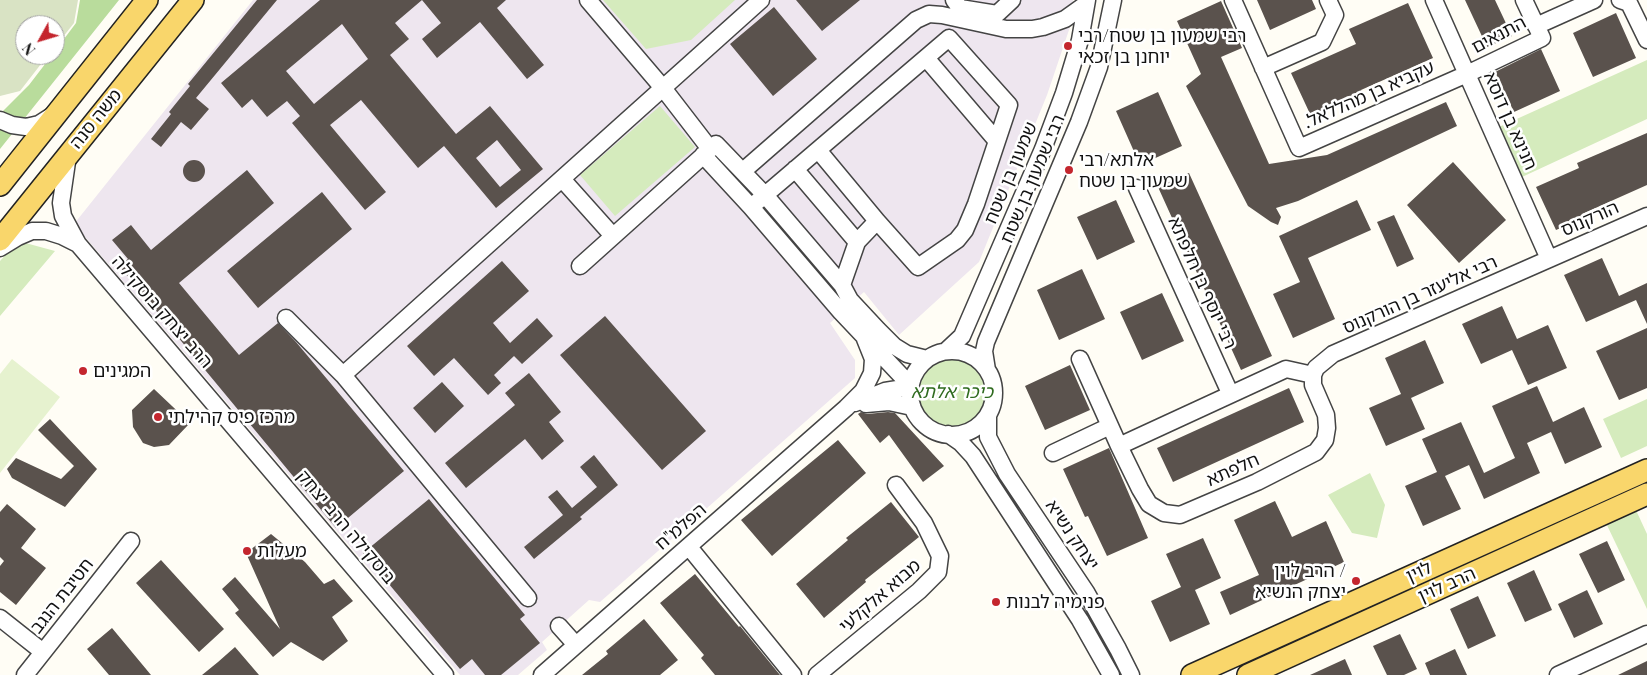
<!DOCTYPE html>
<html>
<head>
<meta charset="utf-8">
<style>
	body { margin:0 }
	#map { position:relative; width:1647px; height:675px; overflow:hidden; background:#fffdf5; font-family:"Playfair Display",serif }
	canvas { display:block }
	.north { position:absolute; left:15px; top:15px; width:50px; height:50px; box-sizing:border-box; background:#fff; border:1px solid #a0a0a0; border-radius:50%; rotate:231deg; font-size:14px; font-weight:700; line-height:20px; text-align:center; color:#111 }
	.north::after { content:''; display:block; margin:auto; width:18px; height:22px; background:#c4262e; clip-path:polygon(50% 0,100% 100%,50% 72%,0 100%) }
</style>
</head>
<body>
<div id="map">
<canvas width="1647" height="675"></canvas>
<div class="north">N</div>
</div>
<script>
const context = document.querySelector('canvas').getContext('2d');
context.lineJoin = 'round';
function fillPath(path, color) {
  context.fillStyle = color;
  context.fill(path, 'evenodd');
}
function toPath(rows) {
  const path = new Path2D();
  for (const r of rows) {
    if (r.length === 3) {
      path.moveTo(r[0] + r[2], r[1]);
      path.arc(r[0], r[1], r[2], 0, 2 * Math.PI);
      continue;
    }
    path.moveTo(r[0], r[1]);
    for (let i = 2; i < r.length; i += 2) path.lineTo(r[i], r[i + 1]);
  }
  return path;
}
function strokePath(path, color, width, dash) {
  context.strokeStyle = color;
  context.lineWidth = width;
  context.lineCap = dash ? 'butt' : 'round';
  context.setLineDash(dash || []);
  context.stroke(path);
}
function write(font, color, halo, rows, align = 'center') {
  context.font = font + ' "Playfair Display","Noto Sans Hebrew",serif';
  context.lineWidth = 5;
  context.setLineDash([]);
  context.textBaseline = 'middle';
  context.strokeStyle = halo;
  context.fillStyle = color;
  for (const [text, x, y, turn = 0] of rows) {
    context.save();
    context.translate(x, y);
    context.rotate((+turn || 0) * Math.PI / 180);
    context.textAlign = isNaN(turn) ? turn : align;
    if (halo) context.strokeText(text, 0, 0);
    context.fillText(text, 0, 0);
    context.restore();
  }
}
fillPath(toPath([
	[253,0,1073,0,1070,27,1047,95,979,262,899,335,864,292,830,323,855,360,855,378,600,602,589,600,542,642,547,650,518,675,460,675,74,224]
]), '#eee6ef');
fillPath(toPath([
	[603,0,735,0,691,40,646,49],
	[1647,60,1647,119,1522,177,1499,127],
	[660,106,695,147,615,216,580,175],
	[18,241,55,251,0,316,0,261],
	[952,392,34],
	[1647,399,1647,446,1621,458,1603,419],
	[1370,473,1385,505,1377,538,1352,533,1328,495],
	[1635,508,1647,534,1647,609,1605,521]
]), '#d5ebbd');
fillPath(toPath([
	[80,0,119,0,0,149,0,114,29,85,52,55,55,55,55,51,76,23]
]), '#b9dc9c');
fillPath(toPath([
	[0,0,78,0,74,23,55,47,55,25,25,25,25,55,48,55,20,91,0,96]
]), '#d9e3c4');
fillPath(toPath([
	[12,359,60,397,0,473,0,374]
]), '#e6f2cf');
fillPath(toPath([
	[257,0,277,0,196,98,209,109,191,130,181,122,161,147,151,139,171,114,169,112,190,86,188,84],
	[320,0,506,0,497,8,544,65,527,79,480,22,437,58,422,39,441,23,422,0,395,23,409,39,390,55,456,134,490,106,543,169,496,208,444,146,418,168,361,100,330,125,386,192,365,210,292,123,300,116,287,101,267,117,252,99,242,108,221,83],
	[342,24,368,59,314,104,286,71],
	[497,140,521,170,500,187,476,158],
	[796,0,860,0,822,31],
	[1257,0,1312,0,1316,9,1270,30],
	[1465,0,1495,0,1512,36,1487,47],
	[1221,1,1242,48,1221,57,1269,164,1327,155,1446,102,1457,126,1298,201,1276,208,1281,217,1278,225,1271,222,1248,206,1186,86,1201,74,1177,21],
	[1408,3,1433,58,1361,90,1362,93,1311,116,1291,73,1356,44,1349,29],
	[774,7,817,59,773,96,730,44],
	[1616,13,1636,58,1593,77,1573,33],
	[1541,49,1560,91,1514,112,1495,72],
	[1158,92,1182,146,1140,165,1116,111],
	[1647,133,1647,185,1582,214,1584,218,1556,230,1536,187,1579,168,1577,163],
	[194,171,11],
	[1453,162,1506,220,1459,263,1407,205],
	[247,170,274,203,179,283,239,355,278,323,296,342,404,471,336,528,119,266,128,259,112,240,131,225,151,250],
	[1189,173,1272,356,1241,370,1158,187],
	[322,192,352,229,258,308,227,271],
	[1116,200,1135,242,1097,260,1077,217],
	[1357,200,1371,230,1308,258,1335,319,1293,338,1273,294,1300,282,1279,236],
	[1394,215,1414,259,1397,267,1377,222],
	[1602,258,1619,296,1647,283,1647,324,1636,300,1586,322,1564,275],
	[502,261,529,291,493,323,510,343,537,318,553,336,522,364,514,356,494,375,501,383,488,395,454,358,434,376,407,346],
	[1082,269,1105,319,1059,340,1037,290],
	[1162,293,1184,341,1142,360,1120,312],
	[1502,306,1517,339,1548,325,1567,368,1528,385,1512,350,1481,364,1462,324],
	[605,316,706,431,662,470,560,355],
	[1647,328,1647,388,1619,400,1596,351],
	[1425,340,1444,383,1411,398,1425,429,1386,446,1369,408,1401,394,1385,358],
	[1070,365,1090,410,1045,430,1025,386],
	[529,373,561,412,549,422,564,441,542,460,525,439,466,488,445,463,515,405,505,393],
	[442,382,464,406,435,433,413,408],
	[1537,386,1553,422,1584,407,1602,447,1565,464,1551,432,1527,443,1540,473,1484,499,1469,465,1445,476,1461,509,1423,526,1405,486,1437,472,1422,439,1461,422,1484,473,1515,458,1492,406],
	[1289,388,1304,422,1173,482,1157,448],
	[154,389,190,423,169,445,154,447,143,443,133,427,132,410],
	[861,412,867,414,888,412,895,413,944,466,923,482,889,435,880,443,858,414],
	[50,419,97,469,65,507,12,478,7,469,16,458,61,479,74,466,38,430],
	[838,440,866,473,772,556,741,520],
	[1109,448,1148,538,1107,556,1088,516,1085,517,1063,469],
	[594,455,618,485,580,517,582,519,534,559,524,547,563,515,548,497,557,490,572,508,597,487,580,467],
	[429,499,525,615,520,619,540,643,501,675,485,675,472,659,460,669,363,553],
	[1275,501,1292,537,1326,521,1344,562,1230,615,1220,592,1259,575,1234,520],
	[891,502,919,537,865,580,866,582,824,618,796,584,848,540,846,538],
	[7,504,36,529,21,548,46,568,16,605,0,592,0,566,4,561,0,557,0,512],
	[271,534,305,562,324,584,334,579,353,601,332,617,348,641,323,661,291,642,273,657,235,613,239,610,222,589,235,577,280,629,246,553],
	[1203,538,1221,578,1195,590,1210,624,1170,642,1151,601,1181,587,1166,554],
	[1607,541,1625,580,1598,593,1579,554],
	[161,560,224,629,199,652,136,583],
	[1534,570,1552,610,1525,622,1507,583],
	[695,574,739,627,740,626,780,675,715,675,701,658,704,655,660,603],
	[1587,590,1603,624,1574,638,1558,604],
	[1478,596,1496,636,1468,649,1450,609],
	[644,619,678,660,660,675,582,675,608,654,606,651],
	[112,628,151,675,109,675,87,649],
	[1400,634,1417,669,1404,675,1387,675,1373,646],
	[235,647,259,675,202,675,218,662],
	[1455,649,1467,675,1430,675,1425,663],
	[1345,659,1352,675,1310,675],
	[1647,661,1647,675,1618,675]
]), '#5a524d');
const minor = toPath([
	[588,0,663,88,710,149],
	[954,0,960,8,997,14,1012,0],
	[1233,0,1299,148,1467,74,1542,38,1524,0],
	[1434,0,1549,259],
	[1620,0,1629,3,1647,40],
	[1536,26,1594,0],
	[926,58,996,140],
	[1263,68,1322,42,1335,15,1328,0],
	[0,120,12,125,26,127,39,124,53,115],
	[818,150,877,221,857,242,842,285],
	[68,155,61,203,63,216,78,244,445,675],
	[703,155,751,207,841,312,910,385],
	[795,169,857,242],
	[743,171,916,20,929,14,942,15,1006,29,1032,29,1043,27,1065,19,1086,4],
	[562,179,613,236],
	[1137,188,1230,393],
	[751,207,949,38,1009,105,976,204,965,230,957,240,918,267,877,221],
	[0,248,18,237,32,231,46,231,62,236,78,244],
	[580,266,716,144,765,195,842,285,850,300,878,330,894,346,907,354,927,359],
	[286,318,343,375,528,598],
	[947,350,962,336,1043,149,1064,93,1080,40,1087,0],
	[952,393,42],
	[1080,359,1119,446,1140,489,1149,504,1164,513,1180,515,1257,482,1316,452,1325,440,1327,428,1326,415,1313,385,1313,375,1316,368,1333,354,1647,216],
	[987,370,984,351,986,342,1079,122,1099,67,1113,0],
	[343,375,761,0],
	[855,403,885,391,910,387],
	[866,404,889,402,912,407],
	[988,415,988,437,1007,474,1086,592,1118,649,1131,675],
	[948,434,961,443,973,456,1080,620,1111,675],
	[1119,446,1286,369,1313,375],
	[1053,453,1110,426],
	[689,547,793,675],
	[0,618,43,652],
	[559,626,576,645],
	[25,675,131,541],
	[542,675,846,408,863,391,872,373,873,359,865,339],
	[817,675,919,591,938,572,940,556,924,523,896,485],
	[1558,675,1647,634]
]);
const major = toPath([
	[0,185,147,0],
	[0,240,193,0],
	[1192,675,1647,470],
	[1248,675,1647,494]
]);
strokePath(minor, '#444', 19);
strokePath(major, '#222', 24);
strokePath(minor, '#fff', 16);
strokePath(major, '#f9d66b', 21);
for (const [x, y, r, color] of [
	[1068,46,5,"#c4262e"],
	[1069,170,5,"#c4262e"],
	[83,371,5,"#c4262e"],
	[158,417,5,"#c4262e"],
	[247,551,5,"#c4262e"],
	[1356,581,5,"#c4262e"],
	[996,602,5,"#c4262e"]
]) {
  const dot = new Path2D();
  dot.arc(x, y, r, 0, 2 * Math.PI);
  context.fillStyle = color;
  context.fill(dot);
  strokePath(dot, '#fff', 2);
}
write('18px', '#111', '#fff', [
	["התנאים",1499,35,-28],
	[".עקביא בן מהללאל",1369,95,-24],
	["משה סנה",96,119,-51],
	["חנינא בן דוסא",1510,121,66],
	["שמעון בן שטח",1011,173,-67],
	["רבי שמעון בן שטח",1033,179,-67],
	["הורקנוס",1590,219,-24],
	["רבי יוסף בן חלפתא",1202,283,66],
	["רבי אליעזר בן הורקנוס",1420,295,-24],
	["הרב יצחק בוסקילה",162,312,49],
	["חלפתא",1233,470,-24],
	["בוסקילה הרב יצחק",346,527,50],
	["הפלמ\"ח",681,527,-41],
	["יצחק נשיא",1072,535,56],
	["לוין",1419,572,-24],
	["הרב לוין",1447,585,-24],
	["חטיבת הנגב",62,596,-52],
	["מבוא אלקלעי",880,596,-41]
]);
write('18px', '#111', '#fff', [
	["רבי שמעון בן שטח/רבי",1078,36],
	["יוחנן בן זכאי",1078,57],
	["אלתא/רבי",1079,160],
	["שמעון בן שטח",1079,181],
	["המגינים",93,371],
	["מרכז פיס קהילתי",168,417],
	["מעלות",257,551],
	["הרב לוין /",1346,571,"right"],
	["יצחק הנשיא",1346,592,"right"],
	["פנימיה לבנות",1006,602]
], 'left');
write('italic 18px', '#2f6b1f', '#fff', [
	["כיכר אלתא",952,392]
]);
</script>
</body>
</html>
